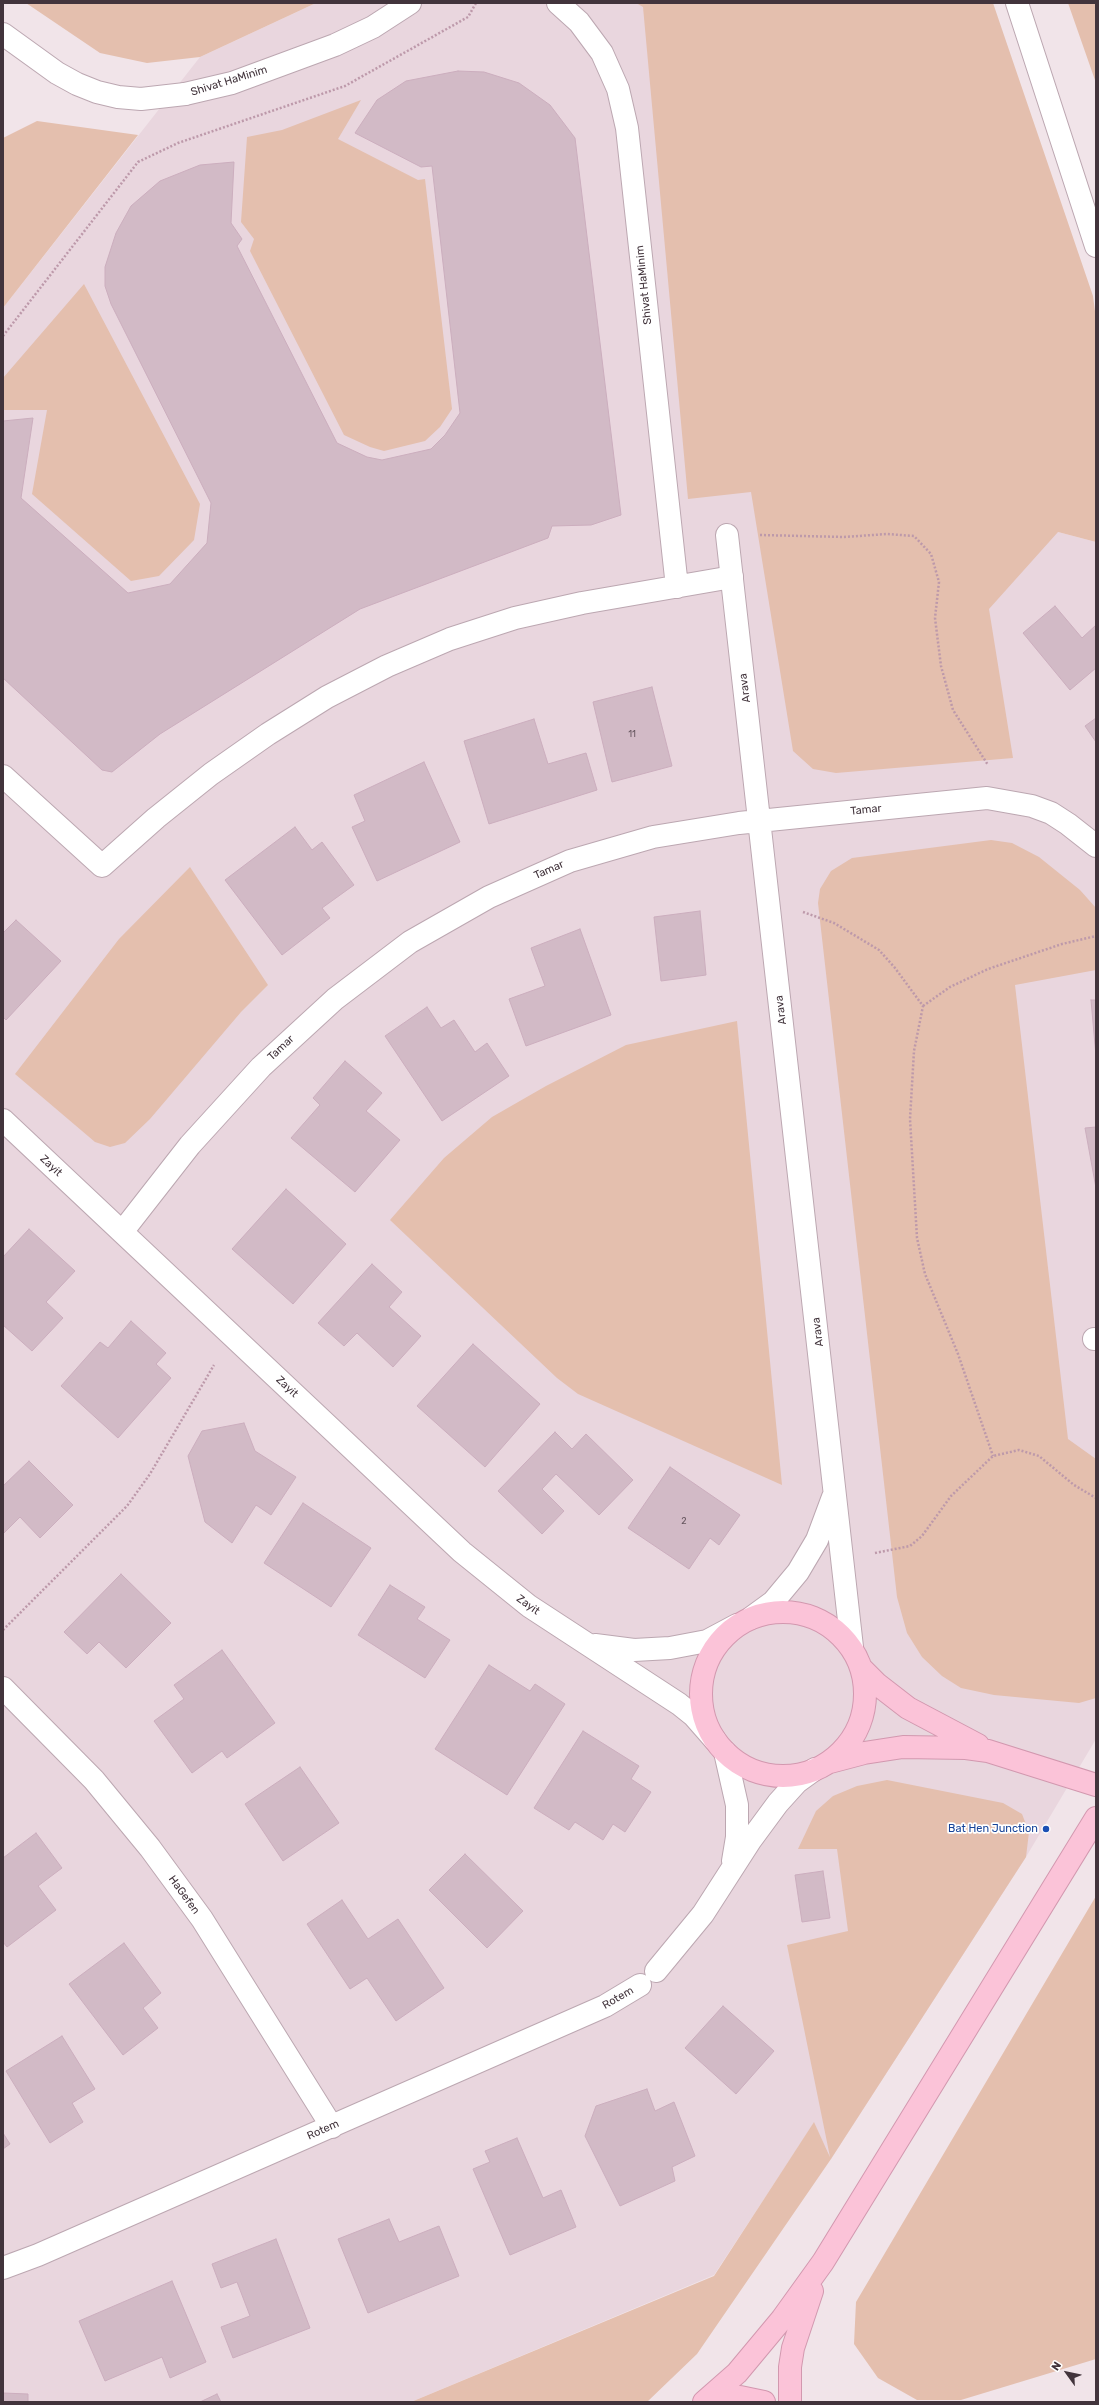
<!DOCTYPE html>
<html>
<head>
<meta charset="utf-8">
<style>
	body { margin:0 }
	#map { position:relative; width:1099px; height:2405px; overflow:hidden; background:#f1e4e9; font-family:Rubik,sans-serif }
	canvas { display:block }
	.frame { position:absolute; inset:0; border:4px solid #42343c; pointer-events:none }
	.north { position:absolute; left:1047px; top:2353px; width:40px; height:40px; -webkit-text-stroke:3px #fff; paint-order:stroke; rotate:303deg; font-size:11px; font-weight:700; line-height:16px; text-align:center; color:#42343c }
	.north::after { content:''; display:block; margin:auto; width:14px; height:18px; background:#42343c; clip-path:polygon(50% 0,100% 100%,50% 72%,0 100%) }
</style>
</head>
<body>
<div id="map">
<canvas width="1099" height="2405"></canvas>
<div class="frame"></div>
<div class="north">N</div>
</div>
<script>
const context = document.querySelector('canvas').getContext('2d');
context.lineJoin = 'round';
function fillPath(path, color) {
  context.fillStyle = color;
  context.fill(path, 'evenodd');
}
function toPath(rows) {
  const path = new Path2D();
  for (const r of rows) {
    if (r.length === 3) {
      path.moveTo(r[0] + r[2], r[1]);
      path.arc(r[0], r[1], r[2], 0, 2 * Math.PI);
      continue;
    }
    path.moveTo(r[0], r[1]);
    for (let i = 2; i < r.length; i += 2) path.lineTo(r[i], r[i + 1]);
  }
  return path;
}
function strokePath(path, color, width, dash) {
  context.strokeStyle = color;
  context.lineWidth = width;
  context.lineCap = dash ? 'butt' : 'round';
  context.setLineDash(dash || []);
  context.stroke(path);
}
function write(font, color, halo, rows, align = 'center') {
  context.font = font + ' Rubik,sans-serif';
  context.lineWidth = 3.5;
  context.setLineDash([]);
  context.textBaseline = 'middle';
  context.strokeStyle = halo;
  context.fillStyle = color;
  for (const [text, x, y, turn = 0] of rows) {
    context.save();
    context.translate(x, y);
    context.rotate((+turn || 0) * Math.PI / 180);
    context.textAlign = isNaN(turn) ? turn : align;
    if (halo) context.strokeText(text, 0, 0);
    context.fillText(text, 0, 0);
    context.restore();
  }
}
fillPath(toPath([
	[316,3,635,3,643,6,751,490,1058,532,1096,542,1096,1739,1026,1857,831,2159,814,2123,714,2275,411,2402,3,2402,3,308,200,57]
]), '#e9d6de');
fillPath(toPath([
	[26,3,316,3,200,57,147,63,100,53],
	[636,3,993,3,1093,296,1096,319,1096,542,1058,532,989,609,1013,758,836,773,813,769,793,751,751,492,688,499,643,7],
	[1068,3,1096,3,1096,83],
	[361,100,338,139,418,180,425,179,452,409,440,427,425,441,384,451,370,447,344,435,250,251,254,239,241,222,247,137,282,130],
	[37,121,138,135,3,308,3,138],
	[84,284,200,504,194,540,159,576,131,581,32,494,47,410,3,410,3,378],
	[991,840,1012,843,1039,857,1080,890,1096,908,1096,970,1015,985,1068,1439,1096,1459,1096,1698,1079,1703,994,1695,961,1688,942,1676,922,1657,907,1633,897,1597,818,903,820,889,831,871,852,858],
	[190,867,268,985,241,1012,150,1119,125,1143,110,1147,95,1142,15,1074,119,939],
	[737,1021,782,1485,578,1394,557,1378,390,1220,444,1158,492,1117,546,1086,626,1045],
	[887,1780,1003,1803,1022,1814,1029,1832,1026,1857,831,2159,697,2354,647,2402,411,2402,714,2276,814,2122,830,2157,787,1945,848,1931,837,1849,798,1849,816,1811,833,1796,857,1786],
	[1096,1896,1096,2359,961,2400,917,2400,878,2378,854,2344,856,2302]
]), '#e4bfae');
const building = toPath([
	[458,71,484,72,519,83,550,105,575,138,621,515,591,525,552,526,548,538,360,609,160,734,112,772,102,770,3,678,3,421,33,418,21,498,128,593,170,584,207,543,211,503,111,304,105,286,105,267,116,233,131,206,160,181,200,165,234,162,231,223,242,239,237,246,337,443,367,457,382,460,431,449,445,435,460,413,432,166,421,167,355,133,377,100,406,81,458,71],
	[1055,606,1082,638,1096,625,1096,668,1070,690,1023,633,1055,606],
	[652,687,672,766,612,782,593,702,652,687],
	[1096,718,1096,742,1085,726,1096,718],
	[534,719,548,764,586,753,597,790,489,824,464,741,534,719],
	[424,762,460,842,377,881,352,827,365,821,354,795,424,762],
	[295,827,312,850,322,842,354,885,322,908,330,918,282,955,225,880,295,827],
	[700,911,706,975,661,981,654,917,700,911],
	[16,920,61,961,6,1020,3,1017,3,933,16,920],
	[580,929,611,1015,526,1046,509,999,545,986,531,948,580,929],
	[1091,1000,1096,1000,1096,1056,1091,1000],
	[427,1007,441,1028,454,1020,475,1052,487,1043,509,1076,442,1121,385,1036,427,1007],
	[345,1061,382,1093,366,1111,400,1140,355,1192,291,1138,320,1105,313,1098,345,1061],
	[1096,1127,1096,1188,1085,1128,1096,1127],
	[286,1189,346,1244,293,1304,232,1249,286,1189],
	[29,1229,75,1271,46,1302,63,1318,32,1351,3,1325,3,1257,29,1229],
	[372,1264,402,1292,389,1307,421,1336,393,1367,357,1333,344,1346,318,1323,372,1264],
	[131,1321,166,1353,156,1364,171,1378,118,1438,61,1386,100,1342,108,1348,131,1321],
	[473,1344,540,1404,485,1467,417,1406,473,1344],
	[244,1423,255,1451,296,1477,271,1515,256,1505,232,1543,205,1522,188,1456,202,1431,244,1423],
	[555,1432,572,1449,586,1434,633,1480,599,1515,556,1474,542,1489,564,1511,542,1534,498,1491,555,1432],
	[29,1461,73,1505,40,1538,20,1517,3,1534,3,1486,29,1461],
	[670,1467,740,1515,719,1545,710,1538,689,1569,628,1528,670,1467],
	[303,1503,371,1548,331,1607,264,1563,303,1503],
	[121,1574,171,1623,126,1668,99,1642,87,1654,64,1632,121,1574],
	[390,1585,425,1607,417,1619,450,1640,425,1678,358,1635,390,1585],
	[222,1650,275,1723,227,1758,222,1751,192,1773,154,1721,184,1699,174,1685,222,1650],
	[489,1665,530,1691,535,1684,565,1704,507,1795,435,1749,489,1665],
	[583,1731,639,1766,631,1779,651,1792,625,1832,613,1824,603,1840,575,1822,569,1830,534,1808,583,1731],
	[300,1767,339,1823,283,1861,245,1804,300,1767],
	[36,1833,62,1868,38,1886,56,1910,7,1947,3,1942,3,1858,36,1833],
	[465,1854,523,1911,487,1948,429,1890,465,1854],
	[823,1871,830,1918,802,1922,795,1875,823,1871],
	[342,1900,368,1939,398,1919,444,1988,396,2021,367,1978,350,1989,307,1924,342,1900],
	[124,1943,161,1993,143,2008,158,2028,123,2055,69,1984,124,1943],
	[723,2006,774,2051,736,2094,685,2048,723,2006],
	[62,2036,95,2089,72,2103,83,2122,50,2143,6,2071,62,2036],
	[647,2089,655,2111,674,2102,695,2156,672,2167,675,2181,620,2206,585,2136,596,2106,647,2089],
	[3,2133,10,2144,3,2149,3,2133],
	[517,2138,543,2198,561,2190,576,2227,510,2255,473,2169,490,2162,485,2151,517,2138],
	[389,2219,399,2242,439,2226,459,2276,368,2313,338,2239,389,2219],
	[276,2239,310,2328,233,2358,221,2327,250,2316,237,2282,221,2288,212,2264,276,2239],
	[172,2281,206,2362,170,2378,162,2357,105,2381,79,2321,172,2281],
	[3,2393,28,2394,28,2402,3,2402,3,2393],
	[217,2394,221,2402,200,2402,217,2394]
]);
fillPath(building, '#d2bac6');
strokePath(building, '#ccaebe', 1);
const lane = toPath([
	[558,3,579,22,602,53,618,89,627,128,677,587],
	[185,94,232,83,335,45,373,27,410,3],
	[3,776,102,866,156,818,211,774,268,734,327,697,387,666,450,639,515,618,582,603,732,577]
]);
const street = toPath([
	[1017,3,1096,246],
	[3,34,57,73,77,84,97,92,118,97,141,99,185,94],
	[727,535,852,1647],
	[3,1120,462,1552,529,1606,679,1704,694,1716,715,1740],
	[122,1232,190,1145,261,1067,335,999,410,942,489,897,570,861,653,837,739,823,987,798,1032,806,1051,813,1068,824,1096,846],
	[1094,1339,1096,1339],
	[751,1618,773,1602,798,1572,817,1540,833,1497],
	[595,1645,634,1650,670,1648,707,1641,737,1625],
	[3,1688,94,1780,150,1848,202,1919,332,2127],
	[725,1752,737,1805,737,1837,733,1861],
	[656,1971,703,1914,750,1841,778,1803,797,1782,815,1769],
	[3,2268,38,2255,605,2006,640,1985]
]);
const secondary = toPath([
	[783,1694,82],
	[861,1668,877,1684,908,1708,978,1745],
	[830,1762,864,1753,903,1747,966,1748,988,1751,1096,1785],
	[704,2402,737,2373,782,2319,823,2262,1096,1818],
	[708,2402,725,2397,740,2397,764,2402],
	[790,2402,790,2367,793,2348,812,2291]
]);
strokePath(lane, '#bca7b1', 24);
strokePath(street, '#bca7b1', 24);
strokePath(secondary, '#d298af', 24);
strokePath(toPath([
	[3,336,138,162,178,143,345,86,468,17,476,3],
	[760,535,844,537,887,534,914,536,931,554,939,582,935,618,941,666,953,710,988,765],
	[803,912,834,923,879,950,895,968,923,1006,914,1051,910,1119,917,1238,925,1274,958,1354,993,1456],
	[923,1006,950,987,988,969,1062,944,1096,936],
	[875,1553,910,1546,922,1536,951,1496,993,1456,1019,1450,1039,1456,1074,1485,1096,1498],
	[3,1630,127,1506,150,1474,214,1365]
]), '#bd99aa', 2.5, [2, 2]);
strokePath(lane, '#fff', 22);
strokePath(street, '#fff', 22);
strokePath(secondary, '#fbc3d8', 22);
for (const [x, y, r, color] of [
	[1046,1829,4,"#1a4fb4"]
]) {
  const dot = new Path2D();
  dot.arc(x, y, r, 0, 2 * Math.PI);
  context.fillStyle = color;
  context.fill(dot);
  strokePath(dot, '#fff', 1.5);
}
write('9px', '#66565e', null, [
	["11",632,734],
	["2",684,1521]
]);
write('11px', '#42343c', '#fff', [
	["Shivat HaMinim",229,81,-17],
	["Shivat HaMinim",644,285,-96],
	["Arava",745,688,-97],
	["Tamar",866,810,-6],
	["Tamar",549,870,-24],
	["Arava",781,1010,-97],
	["Tamar",281,1048,-43],
	["Zayit",51,1166,43],
	["Arava",818,1332,-97],
	["Zayit",287,1387,43],
	["Zayit",528,1605,36],
	["HaGefen",184,1895,54],
	["Rotem",618,1998,-30],
	["Rotem",323,2130,-24]
]);
write('11px', '#164399', '#fff', [
	["Bat Hen Junction",1038,1829]
], 'right');
</script>
</body>
</html>
